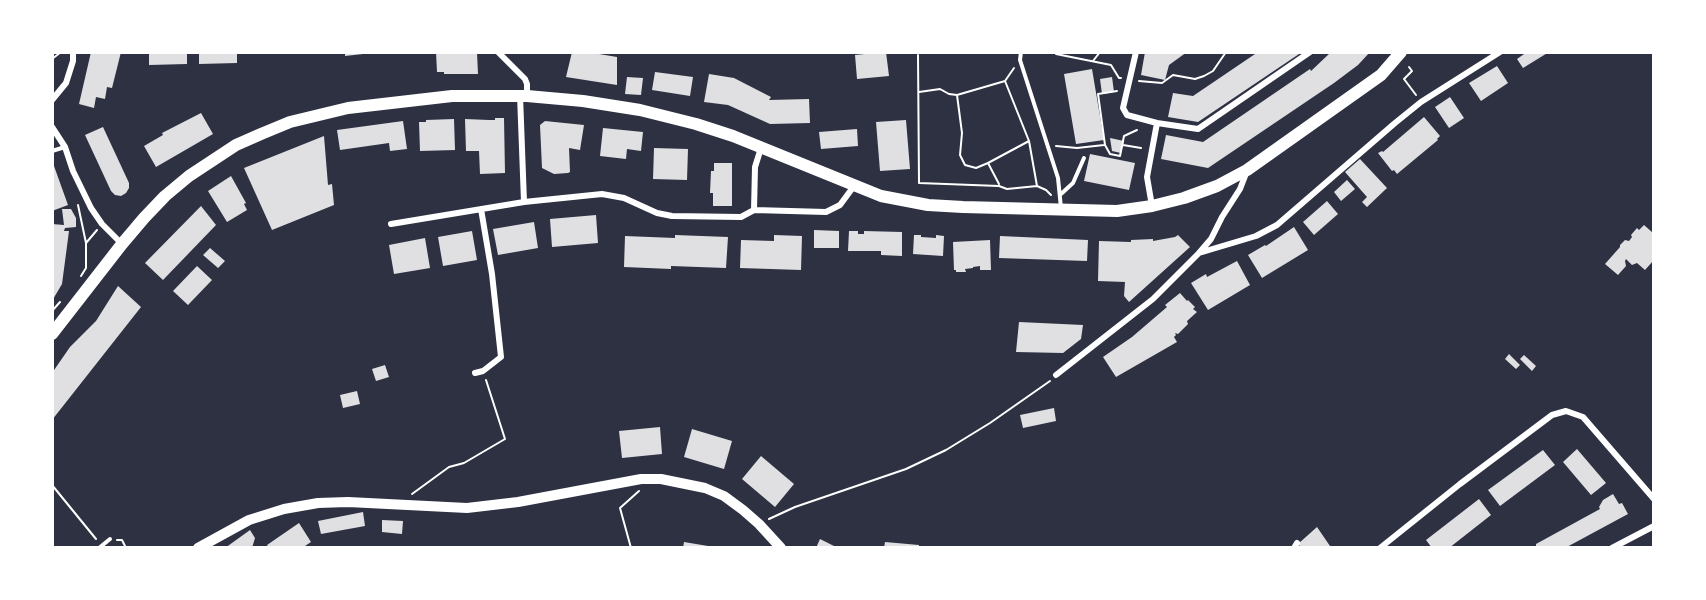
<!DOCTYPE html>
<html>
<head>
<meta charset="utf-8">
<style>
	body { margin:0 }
	#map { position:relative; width:1706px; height:600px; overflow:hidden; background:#2d3142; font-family:Roboto,sans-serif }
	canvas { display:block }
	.frame { position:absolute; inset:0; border:54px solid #fff; pointer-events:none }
</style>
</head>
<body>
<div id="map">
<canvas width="1706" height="600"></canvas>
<div class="frame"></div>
</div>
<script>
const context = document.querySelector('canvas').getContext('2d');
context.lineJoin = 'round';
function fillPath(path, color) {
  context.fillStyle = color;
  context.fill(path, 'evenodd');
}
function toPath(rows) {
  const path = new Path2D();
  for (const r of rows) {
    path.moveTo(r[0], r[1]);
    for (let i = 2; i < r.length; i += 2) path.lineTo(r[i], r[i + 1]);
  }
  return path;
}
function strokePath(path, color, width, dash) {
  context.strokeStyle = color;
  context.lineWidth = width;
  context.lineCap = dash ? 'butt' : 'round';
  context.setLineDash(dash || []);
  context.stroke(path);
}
fillPath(toPath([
	[91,52,121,52,112,88,107,87,105,99,96,97,94,108,79,104],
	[149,52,187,52,187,64,149,65],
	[199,52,237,52,237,63,199,64],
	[345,52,363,52,363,54,345,56],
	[436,52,477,52,478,74,444,74,444,72,437,72],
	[572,52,587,52,617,57,617,85,566,77],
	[884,52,886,52,889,76,857,79,855,55],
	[1145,52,1187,52,1169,65,1165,80,1141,75],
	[1258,52,1302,52,1198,122,1168,117,1173,93,1193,96],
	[1370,52,1358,65,1334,83,1208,168,1161,159,1166,135,1203,142,1310,69,1311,71,1330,53],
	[1527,52,1549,52,1523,68,1517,59],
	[1497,66,1508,83,1481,101,1469,83],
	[1092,69,1104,140,1076,144,1064,74],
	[655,72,693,77,690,96,652,90],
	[709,74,734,78,771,97,769,100,809,99,810,123,770,124,728,105,704,102],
	[627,77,643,78,641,95,625,94],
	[1112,77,1114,92,1102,94,1100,79],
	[1450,97,1464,118,1449,128,1435,107],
	[201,113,213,134,156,167,144,146,163,135,162,133],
	[1424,117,1440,136,1437,139,1438,140,1397,174,1394,170,1392,171,1378,153,1382,151,1383,152],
	[495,118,504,118,505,173,480,174,479,151,466,151,465,119,489,120,495,120],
	[454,119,455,150,420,151,419,122,426,122,426,120],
	[906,120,910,169,880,171,876,122],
	[403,121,407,149,390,151,389,143,340,150,337,130],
	[545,121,584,125,580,150,569,148,570,172,568,173,554,174,542,168,540,125],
	[103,127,129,183,129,188,126,193,121,196,115,195,111,191,85,135],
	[603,128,643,132,641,151,627,149,626,159,600,156],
	[857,129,858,146,821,149,819,132],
	[324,136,328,185,332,184,334,205,272,230,244,168],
	[1110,138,1124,141,1121,153,1112,151],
	[654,148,688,149,687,180,653,179],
	[1090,154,1135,163,1129,190,1084,181],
	[1360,159,1387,188,1367,207,1362,202,1367,197,1345,172],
	[714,163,732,163,732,206,713,206,713,193,710,193,711,171,714,171],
	[54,166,68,205,52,211,52,167],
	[231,176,246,203,244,204,247,210,227,222,208,191],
	[1347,180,1355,189,1341,201,1334,192],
	[1327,201,1338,214,1314,235,1303,222],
	[201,206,216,225,163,280,145,263],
	[62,209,71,209,76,218,76,227,65,228,64,231,69,231,62,284,52,301,52,224,64,225],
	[596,215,598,243,552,247,550,219],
	[534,222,538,248,498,255,493,229],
	[1644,225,1653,233,1653,261,1645,270,1637,263,1632,265,1626,259,1625,261,1626,266,1618,275,1605,264,1620,247,1620,245,1625,240,1629,241,1632,237,1631,235,1637,228,1639,230],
	[1294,227,1308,250,1262,278,1248,255,1265,245,1266,246],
	[814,230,839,231,839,248,814,248],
	[472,231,477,260,443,266,438,237],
	[849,231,858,231,858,234,864,234,864,231,902,232,902,256,881,255,881,251,848,251],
	[675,235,728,237,726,268,671,266,671,269,624,267,625,236,675,238],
	[774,235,802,236,801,270,740,268,741,240,774,241],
	[914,235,921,235,921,237,936,238,936,235,944,236,943,256,913,254],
	[1178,235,1190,247,1129,302,1124,296,1125,282,1098,281,1099,241,1131,242,1131,240,1153,239,1153,241,1175,237],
	[1000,236,1088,240,1087,261,999,258],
	[425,238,430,268,394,274,389,245],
	[990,240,991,270,980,270,980,266,973,267,973,268,965,269,966,272,956,272,956,270,954,270,953,242],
	[210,248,225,261,218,268,203,255],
	[1237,261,1250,285,1208,310,1191,283,1206,274,1207,277],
	[197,266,212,280,188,305,173,291],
	[118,286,141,307,52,420,52,373,70,347,96,321],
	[1180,293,1187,301,1188,300,1195,307,1193,309,1197,312,1187,321,1188,324,1178,334,1175,333,1176,335,1174,337,1177,342,1116,377,1103,357,1132,337,1167,307,1165,305],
	[1019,322,1083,325,1081,339,1063,353,1016,352],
	[1509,354,1520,365,1516,369,1505,359],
	[1524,355,1536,366,1532,371,1520,359],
	[385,365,389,377,376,381,372,369],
	[357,391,360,404,343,408,340,395],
	[1054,408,1056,421,1023,428,1020,415],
	[660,427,662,454,622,458,619,431],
	[692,429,732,441,724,469,684,457],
	[1577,449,1606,483,1591,495,1563,462],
	[1543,450,1555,465,1500,506,1488,490],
	[761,456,794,484,775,507,742,479],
	[1613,494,1619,504,1622,503,1628,514,1565,548,1536,548,1536,544,1600,509,1599,507,1603,500],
	[1479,499,1491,515,1449,548,1432,548,1426,540],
	[363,512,365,526,321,534,318,521],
	[382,520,403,521,402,534,382,532],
	[299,523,311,542,305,546,306,548,269,548,267,545],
	[1317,527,1330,546,1302,548,1298,544],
	[250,530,255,538,252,548,225,548],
	[820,539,838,548,816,548],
	[684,542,708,546,707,548,683,548],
	[885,542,919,545,919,548,884,548]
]), '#e0e0e3');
strokePath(toPath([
	[1055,52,1056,54,1111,65,1119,78,1121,78],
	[918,55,919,183,999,186,1007,189,1037,186],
	[52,59,61,52],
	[1093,61,1100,52],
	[1409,67,1412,71,1404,79,1416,95],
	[1005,81,1029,141,1037,186,1046,190,1051,195],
	[1139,81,1162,83,1173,75,1195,79,1204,76,1213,71,1226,52],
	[1117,91,1098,94,1105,145,1110,154,1120,156,1124,136,1137,130],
	[919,92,940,89,949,94,957,95,1005,81,1014,68],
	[957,95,962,133,960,155,965,165,976,168,988,163,999,184],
	[1123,145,1141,148],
	[1056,146,1077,148,1104,145],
	[988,163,1029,141],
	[78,205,86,243],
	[81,276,86,268,86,243,97,230],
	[52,311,60,302],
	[52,485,96,539],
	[412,494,449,467,464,463,505,439,486,380],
	[769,519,795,507,906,469,946,450,990,423,1050,381],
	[117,540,122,540,126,548],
	[631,548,620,508,639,491]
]), '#fff', 2);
strokePath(toPath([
	[1021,52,1020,60,1058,178,1061,208],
	[52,151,65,147],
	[1061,194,1073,183,1084,158],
	[99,548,110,539]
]), '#fff', 4);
strokePath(toPath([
	[498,52,525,79,527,84,527,96],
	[1136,52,1123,108,1127,115,1157,123,1198,129,1310,52],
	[520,95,524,202],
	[52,100,66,83,73,61,73,52],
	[52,127,65,147,73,171,91,208,102,224,122,244],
	[761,148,755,167,754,210,826,212,840,205,854,186],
	[1152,206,1147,177,1157,123],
	[391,224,524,202,602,194,624,198,657,213,672,216,741,217,754,210],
	[1199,253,1256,236,1277,225,1395,123,1421,102,1500,52],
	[475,373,483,371,501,357,492,274,481,209],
	[1056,375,1153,299,1199,253,1211,239,1222,217,1240,189,1247,171],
	[1294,548,1297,543],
	[1380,548,1460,484,1552,415,1566,411,1583,417,1654,499],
	[1612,548,1654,526]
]), '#fff', 6);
strokePath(toPath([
	[198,548,249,520,284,509,318,503,348,502,467,508,518,502,641,479,661,479,705,488,724,496,743,510,759,524,781,548]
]), '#fff', 10);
strokePath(toPath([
	[52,334,122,244,144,218,165,196,189,176,236,145,261,134,290,122,348,108,452,96,527,96,583,101,640,110,696,124,733,136,881,196,928,205,963,207,1117,211,1152,206,1184,198,1217,186,1247,170,1381,75,1401,52]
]), '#fff', 12);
</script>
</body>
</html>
